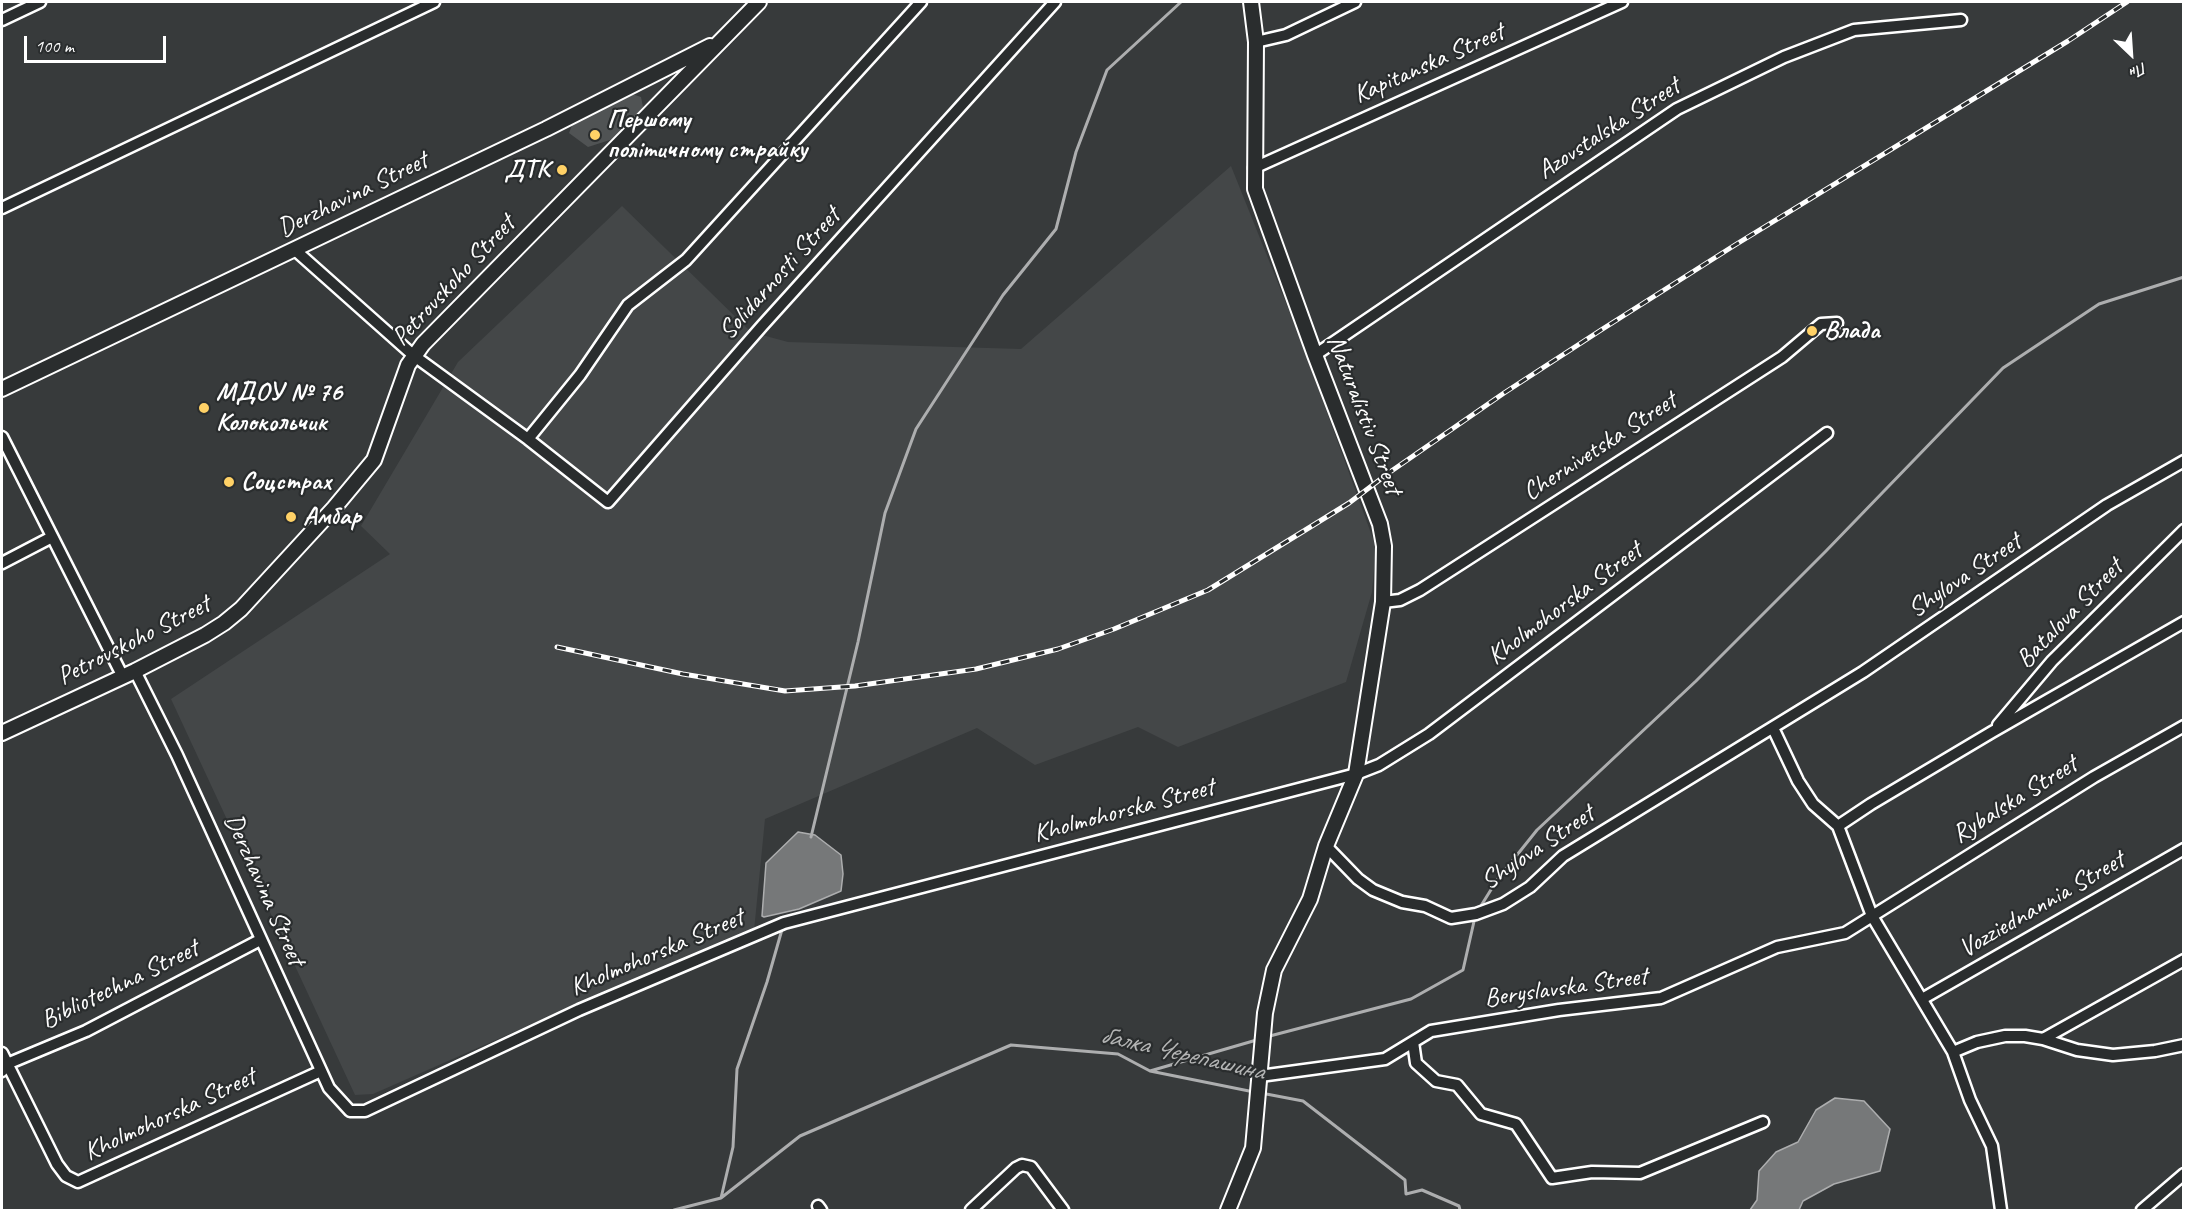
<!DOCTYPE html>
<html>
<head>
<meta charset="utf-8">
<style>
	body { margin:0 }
	#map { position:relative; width:2185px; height:1212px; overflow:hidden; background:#373a3b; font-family:Caveat,sans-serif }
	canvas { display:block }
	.frame { position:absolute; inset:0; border:3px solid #fff; pointer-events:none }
	.north { position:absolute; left:2101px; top:24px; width:60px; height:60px; -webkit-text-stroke:4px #2a2d2e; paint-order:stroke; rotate:155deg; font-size:16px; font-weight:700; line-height:24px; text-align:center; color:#fff }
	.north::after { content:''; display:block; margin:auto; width:21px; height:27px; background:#fff; clip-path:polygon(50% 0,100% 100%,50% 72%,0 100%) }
	.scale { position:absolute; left:24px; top:36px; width:142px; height:27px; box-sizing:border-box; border:3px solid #fff; border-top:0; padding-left:8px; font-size:18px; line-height:21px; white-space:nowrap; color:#fff; -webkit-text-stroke:4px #2a2d2e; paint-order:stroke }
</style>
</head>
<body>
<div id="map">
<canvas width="2185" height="1212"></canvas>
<div class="frame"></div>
<div class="north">Пн</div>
<div class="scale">100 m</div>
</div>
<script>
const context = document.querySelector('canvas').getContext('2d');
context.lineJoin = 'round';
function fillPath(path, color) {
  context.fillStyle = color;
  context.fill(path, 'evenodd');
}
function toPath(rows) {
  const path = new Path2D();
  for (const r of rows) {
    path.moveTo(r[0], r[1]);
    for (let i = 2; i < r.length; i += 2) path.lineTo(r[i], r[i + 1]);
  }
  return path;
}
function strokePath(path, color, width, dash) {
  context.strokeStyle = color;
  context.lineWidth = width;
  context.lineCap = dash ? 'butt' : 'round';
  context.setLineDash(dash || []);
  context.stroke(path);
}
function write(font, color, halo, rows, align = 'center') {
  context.font = font + ' Caveat,sans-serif';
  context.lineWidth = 4.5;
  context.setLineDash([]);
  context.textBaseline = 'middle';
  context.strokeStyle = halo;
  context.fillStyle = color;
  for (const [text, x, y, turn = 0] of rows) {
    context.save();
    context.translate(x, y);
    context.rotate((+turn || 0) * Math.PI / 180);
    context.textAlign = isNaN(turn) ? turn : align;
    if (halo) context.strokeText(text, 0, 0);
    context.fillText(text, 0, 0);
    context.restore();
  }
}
fillPath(toPath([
	[1231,166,1298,333,1376,547,1372,592,1346,682,1178,747,1138,727,1035,765,977,728,765,819,754,931,598,995,373,1094,355,1095,171,699,390,554,361,526,458,362,622,206,751,332,788,342,1021,349]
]), '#444748');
fillPath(toPath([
	[632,94,641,97,643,107,613,139,588,147,569,133,573,123]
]), '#505354');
const water = toPath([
	[798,832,815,835,841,855,843,874,841,891,799,909,764,917,762,916,766,863,798,832],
	[1835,1098,1864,1101,1890,1129,1880,1171,1834,1184,1803,1201,1799,1210,1750,1210,1757,1200,1759,1171,1776,1152,1798,1142,1816,1110,1835,1098]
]);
fillPath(water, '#767879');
strokePath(water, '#adaeaf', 1.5);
strokePath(toPath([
	[811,837,858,642,885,513,916,429,1003,295,1056,229,1076,152,1107,70,1181,2],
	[1479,909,1497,880,1537,830,1696,681,1826,551,2003,368,2099,304,2184,277],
	[1266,1037,1411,999,1463,970,1475,917],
	[1150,1071,1260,1039],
	[1261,1093,1303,1101,1405,1180,1406,1194,1422,1190,1459,1206,1460,1210],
	[721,1198,733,1147,737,1069,767,982,783,926],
	[674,1210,721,1198,800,1136,1011,1045,1118,1054,1150,1071,1254,1092]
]), '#adaeaf', 3);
const street = toPath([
	[2,20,40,2],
	[1256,42,1286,35,1355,2],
	[1254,168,1622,2],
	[2,208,434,2],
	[295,250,413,355,528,439,608,502,762,326,1055,2],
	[1315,355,1677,109,1784,57,1854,30,1961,20],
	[2,437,123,677],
	[528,439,580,375,628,305,686,260,921,2],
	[2,563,52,537],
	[1383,602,1400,600,1420,590,1782,357,1821,324,1837,323],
	[135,671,177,755,329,1088,350,1111,365,1111,579,1010,784,923,1356,774,1379,765,1429,734,1827,433],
	[1998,725,2052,661,2184,530],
	[1773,728,1798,781,1813,804,1838,826,1872,916,1953,1052,1970,1100,1992,1146,2001,1210],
	[1838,826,1871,804,1992,732,2184,622],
	[1326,846,1358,879,1373,890,1402,902,1425,906,1451,918,1476,914,1503,904,1530,887,1563,856,1863,672,2107,505,2184,461],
	[1922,999,2184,849],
	[2043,1039,2184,960],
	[1413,1042,1416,1063,1436,1081,1457,1085,1481,1114,1516,1124,1552,1178,1592,1172,1640,1173,1763,1122],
	[1953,1052,1977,1042,2005,1036,2025,1036,2043,1039,2077,1050,2113,1055,2155,1051,2184,1045],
	[2,1053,57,1164,66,1176,78,1182,321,1071],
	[2,1071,7,1064,86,1031,260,940],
	[1260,1076,1385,1059,1431,1031,1559,1010,1661,998,1777,947,1845,933,2094,777,2184,726],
	[818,1206,821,1210],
	[971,1210,1016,1168,1022,1165,1031,1167,1063,1210],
	[2142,1210,2184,1174]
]);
const secondary = toPath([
	[2,389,546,129,710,46],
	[2,733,135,671,205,635,224,623,241,609,334,508,374,460,408,365,423,344,759,2],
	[1228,1210,1253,1148,1265,1013,1274,970,1310,899,1326,846,1356,774,1383,602,1384,546,1380,524,1315,355,1255,189,1256,42,1251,2]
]);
strokePath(street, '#fff', 15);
strokePath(secondary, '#fff', 18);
strokePath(street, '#2a2d2e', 10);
strokePath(secondary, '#2a2d2e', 14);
const rail = toPath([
	[557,647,683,674,785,691,855,686,976,669,1058,649,1114,629,1208,590,1307,529,1349,503,1390,472,1504,393,1601,330,1735,245,2068,41,2127,2]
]);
strokePath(rail, '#fff', 5);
strokePath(rail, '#2a2d2e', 3, [9]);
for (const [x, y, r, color] of [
	[595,135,6,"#ffd166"],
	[562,170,6,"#ffd166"],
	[1812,331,6,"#ffd166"],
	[204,408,6,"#ffd166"],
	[229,482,6,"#ffd166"],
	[291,517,6,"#ffd166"]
]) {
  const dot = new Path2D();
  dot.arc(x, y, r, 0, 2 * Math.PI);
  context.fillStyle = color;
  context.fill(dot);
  strokePath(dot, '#2a2d2e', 2);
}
write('26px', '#fff', '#2a2d2e', [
	["Kapitanska Street",1429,64,-24],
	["Azovstalska Street",1609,129,-33],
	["Derzhavina Street",353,195,-26],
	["Solidarnosti Street",780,274,-48],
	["Petrovskoho Street",454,281,-47],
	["Naturalistiv Street",1364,415,69],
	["Chernivetska Street",1600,447,-33],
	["Shylova Street",1965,576,-34],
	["Kholmohorska Street",1565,604,-37],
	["Batalova Street",2070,614,-46],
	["Petrovskoho Street",134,641,-27],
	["Rybalska Street",2015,800,-32],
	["Kholmohorska Street",1124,811,-15],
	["Shylova Street",1538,848,-34],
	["Derzhavina Street",264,890,66],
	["Vozziednannia Street",2042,905,-30],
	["Kholmohorska Street",657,953,-23],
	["Bibliotechna Street",120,985,-26],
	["Beryslavska Street",1566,988,-8],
	["Kholmohorska Street",170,1115,-25]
]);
write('bold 26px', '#fff', '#2a2d2e', [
	["Першому",607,120],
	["політичному страйку",607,150],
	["ДТК",550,170,"right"],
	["Влада",1824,331],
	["МДОУ № 76",216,393],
	["Колокольчик",216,423],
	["Соцстрах",241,482],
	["Амбар",303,517]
], 'left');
write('italic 27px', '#b4b5b5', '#2a2d2e', [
	["балка Черепашина",1182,1054,13]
]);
</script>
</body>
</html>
